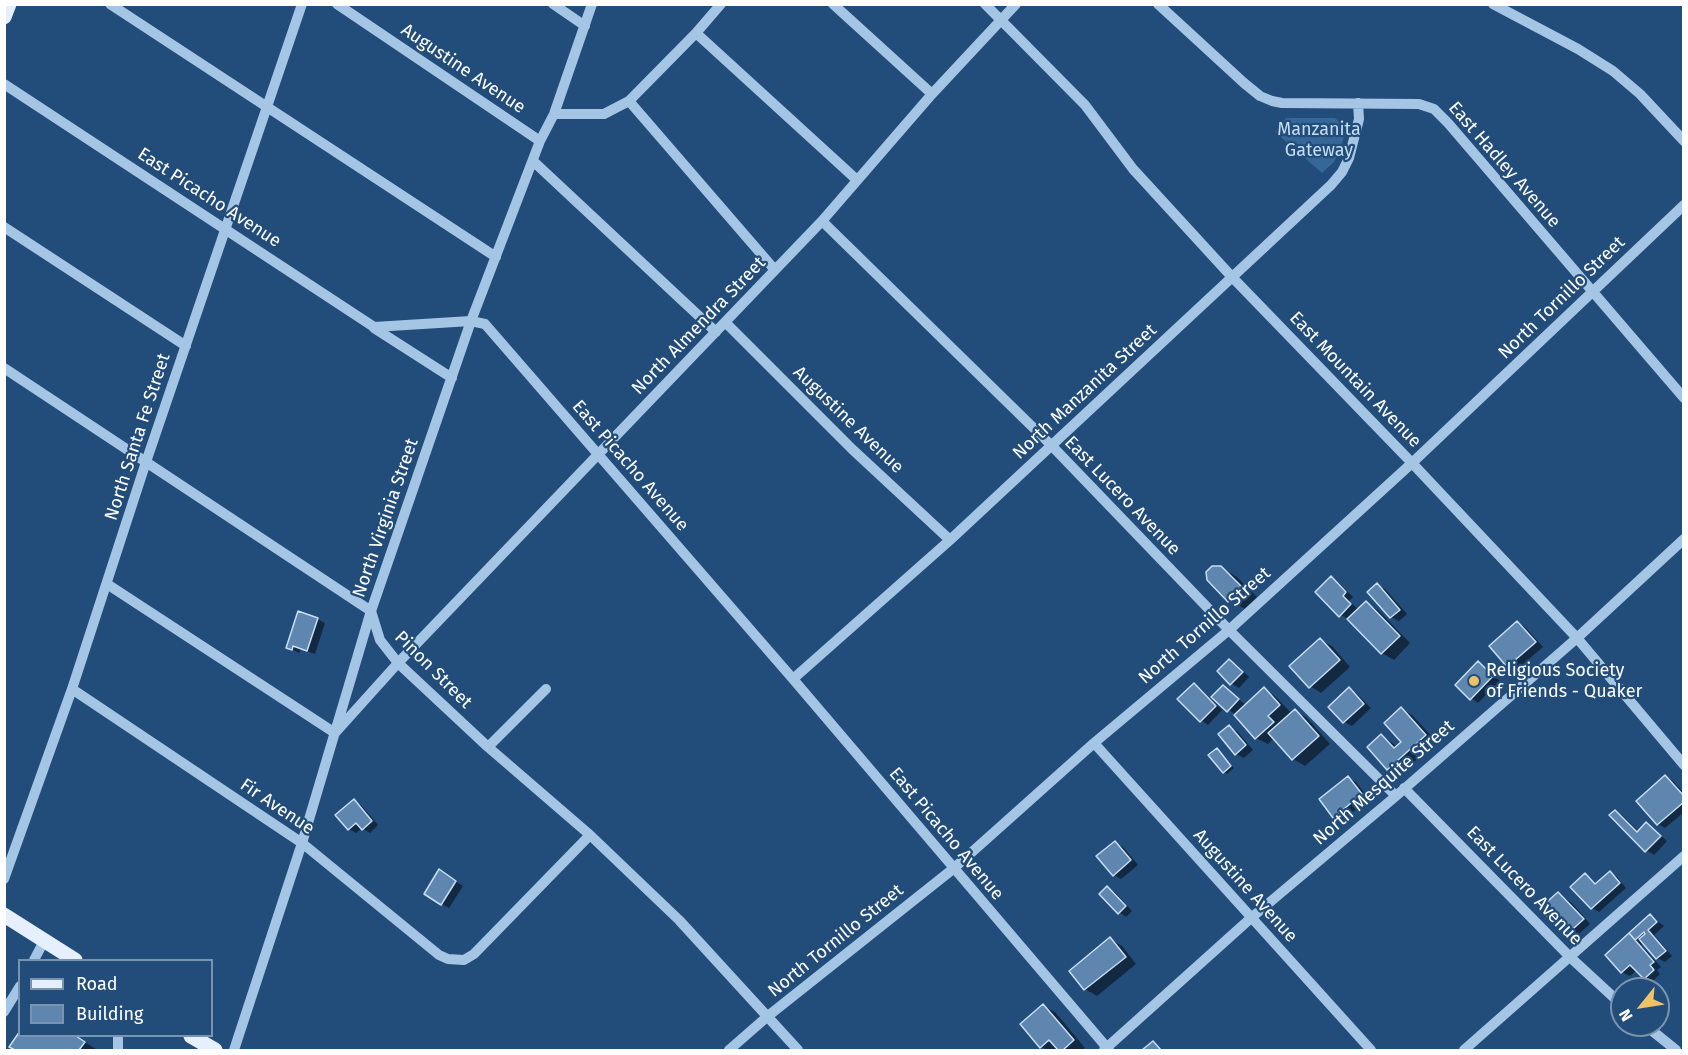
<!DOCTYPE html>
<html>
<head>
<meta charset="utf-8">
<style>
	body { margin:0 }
	#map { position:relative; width:1688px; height:1055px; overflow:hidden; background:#224d7a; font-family:"Fira Sans",sans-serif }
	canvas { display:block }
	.frame { position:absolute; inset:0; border:6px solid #fff; pointer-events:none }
	.legend { position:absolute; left:18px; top:959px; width:195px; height:78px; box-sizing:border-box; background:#224d7a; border:2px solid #7a94af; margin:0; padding:8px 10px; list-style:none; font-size:18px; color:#fff }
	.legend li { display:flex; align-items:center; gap:12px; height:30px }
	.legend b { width:30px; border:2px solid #7a94af }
	.north { position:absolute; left:1610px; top:977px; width:60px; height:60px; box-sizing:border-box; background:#224d7a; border:2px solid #7a94af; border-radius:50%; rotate:240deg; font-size:16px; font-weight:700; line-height:24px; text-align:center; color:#fff }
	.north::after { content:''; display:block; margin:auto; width:21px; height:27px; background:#f0c267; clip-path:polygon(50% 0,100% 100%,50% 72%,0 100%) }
</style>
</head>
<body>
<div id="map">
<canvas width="1688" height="1055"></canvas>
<div class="frame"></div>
<ul class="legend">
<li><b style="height:8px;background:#e5effd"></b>Road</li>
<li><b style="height:16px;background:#5f86ae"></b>Building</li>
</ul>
<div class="north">N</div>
</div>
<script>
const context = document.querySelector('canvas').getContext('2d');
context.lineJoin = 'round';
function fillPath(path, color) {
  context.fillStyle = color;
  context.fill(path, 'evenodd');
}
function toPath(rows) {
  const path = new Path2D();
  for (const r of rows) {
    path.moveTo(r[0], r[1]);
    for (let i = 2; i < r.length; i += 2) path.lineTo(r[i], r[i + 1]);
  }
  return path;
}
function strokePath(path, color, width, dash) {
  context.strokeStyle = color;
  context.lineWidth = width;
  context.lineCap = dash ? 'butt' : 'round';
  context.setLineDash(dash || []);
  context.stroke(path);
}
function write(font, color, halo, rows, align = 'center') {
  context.font = font + ' "Fira Sans",sans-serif';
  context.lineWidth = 4.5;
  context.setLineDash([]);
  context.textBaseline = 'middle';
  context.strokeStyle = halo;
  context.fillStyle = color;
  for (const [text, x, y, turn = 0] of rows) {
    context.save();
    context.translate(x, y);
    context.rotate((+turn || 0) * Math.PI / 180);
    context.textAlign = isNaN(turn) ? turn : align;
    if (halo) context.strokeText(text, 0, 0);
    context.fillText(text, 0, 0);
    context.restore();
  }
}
fillPath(toPath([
	[1286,118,1335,118,1343,125,1346,130,1341,147,1334,162,1322,173,1275,132]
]), '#356798');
fillPath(toPath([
	[1220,567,1237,577,1257,597,1245,609,1229,600],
	[1331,578,1338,582,1353,597,1349,601,1359,610,1366,603,1378,610,1410,643,1394,660,1382,653,1349,619,1340,615],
	[1377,585,1385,589,1407,614,1399,621,1391,617,1369,592],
	[317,619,325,623,315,654,301,649,299,653,288,647],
	[1517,622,1525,627,1543,647,1516,670,1508,666,1491,646],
	[1320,640,1332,646,1350,667,1321,693,1310,686],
	[1230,661,1237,665,1249,677,1239,688,1231,683],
	[1479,663,1500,681,1478,703,1471,698],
	[1194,685,1201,689,1222,710,1208,725,1201,720],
	[1223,687,1246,705,1264,689,1275,696,1292,714,1295,711,1307,718,1330,744,1305,766,1293,759,1274,738,1268,744,1256,738,1236,715,1213,697],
	[1349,689,1356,693,1371,708,1352,726,1344,722,1330,707],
	[1402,709,1413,716,1437,742,1399,775,1388,769,1382,736,1398,747,1404,742],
	[1229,727,1237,731,1253,750,1244,758,1236,754],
	[1217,750,1234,768,1227,774,1224,772],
	[1666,777,1673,781,1684,793,1684,812,1665,828,1658,824],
	[1348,778,1356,782,1369,799,1342,821,1334,817],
	[354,801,361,805,378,825,370,833,362,828,356,833,349,829],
	[1616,811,1623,816,1639,832,1647,824,1667,841,1654,855,1646,850],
	[1115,843,1123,847,1138,865,1121,879,1114,875],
	[1610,873,1617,877,1626,888,1599,912,1592,908,1585,875,1597,884],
	[447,876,463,886,449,908,442,904],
	[1108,888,1115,892,1132,911,1126,917,1119,912],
	[1558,894,1572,903,1590,924,1573,939,1566,935],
	[1651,916,1664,926,1654,935,1672,956,1665,962,1657,958,1644,943,1641,945,1661,967,1657,970,1660,974,1652,982,1637,970,1630,976,1622,972,1607,955],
	[1110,939,1122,946,1136,964,1097,996,1085,989],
	[1043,1006,1055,1012,1085,1048,1082,1050,1060,1050,1059,1049,1048,1050,1041,1047],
	[20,1036,75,1036,96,1049,18,1050,11,1046]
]), '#0007');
const building = toPath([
	[1212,566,1221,566,1242,587,1228,602,1207,580,1206,572,1212,566],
	[1331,576,1346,592,1343,596,1351,604,1339,617,1315,592,1331,576],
	[1377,583,1400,610,1390,618,1367,592,1377,583],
	[1366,601,1400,636,1381,654,1347,619,1366,601],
	[298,611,318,618,307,651,293,646,292,650,286,648,298,611],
	[1517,621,1536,642,1507,667,1489,646,1517,621],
	[1320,638,1340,660,1309,688,1289,666,1320,638],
	[1229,659,1243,672,1230,685,1217,671,1229,659],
	[1478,661,1493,676,1470,700,1455,685,1478,661],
	[1194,683,1216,706,1200,722,1177,699,1194,683],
	[1223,685,1239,699,1227,712,1211,697,1223,685],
	[1264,687,1280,705,1268,716,1274,722,1255,739,1234,715,1264,687],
	[1349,687,1364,704,1343,723,1328,707,1349,687],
	[1401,707,1426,735,1387,770,1367,747,1381,734,1394,748,1401,742,1384,723,1401,707],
	[1295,709,1319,736,1292,760,1268,733,1295,709],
	[1229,725,1246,745,1235,755,1218,734,1229,725],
	[1217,748,1231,766,1223,773,1208,755,1217,748],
	[1665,775,1684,796,1684,802,1657,825,1636,801,1665,775],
	[1348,776,1362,794,1333,818,1319,799,1348,776],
	[354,799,372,821,362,830,356,823,348,830,335,815,354,799],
	[1615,810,1637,832,1646,822,1661,836,1645,852,1609,815,1615,810],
	[1115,841,1131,860,1113,876,1096,856,1115,841],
	[439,869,456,881,441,905,424,894,439,869],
	[1610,871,1620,883,1591,909,1570,887,1585,873,1595,884,1610,871],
	[1107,886,1126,906,1118,914,1099,894,1107,886],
	[1558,892,1584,919,1565,936,1540,908,1558,892],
	[1650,914,1657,922,1648,930,1666,951,1656,959,1639,939,1645,934,1644,932,1635,940,1629,933,1650,914],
	[1629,933,1654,962,1650,965,1654,970,1644,979,1630,965,1621,973,1605,955,1629,933],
	[1110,937,1126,957,1084,990,1069,971,1110,937],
	[1043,1004,1074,1040,1063,1050,1058,1050,1049,1040,1040,1048,1020,1024,1043,1004],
	[20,1031,20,1036,76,1036,85,1042,79,1050,15,1050,9,1047,20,1031],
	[1153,1041,1161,1050,1142,1050,1153,1041]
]);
fillPath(building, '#5f86ae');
strokePath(building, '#c7def4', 1.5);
strokePath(toPath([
	[110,4,496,257],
	[337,4,540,141],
	[553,4,585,26],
	[833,4,932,94],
	[985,4,1085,105,1133,169,1232,277,1412,463,1577,638,1684,765],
	[1158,4,1244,83,1260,96,1272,101,1282,103,1419,104,1434,109,1448,123,1684,398],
	[1493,4,1578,49,1613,71,1640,94,1684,141],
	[696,33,857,180],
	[4,84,374,327,471,321,485,324,793,679,1109,1050],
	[629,101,775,270],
	[554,114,604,114,629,101,696,33,721,4],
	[533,161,716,332],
	[822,221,1052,446,1229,630,1396,796],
	[4,227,186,346],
	[725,322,852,449,950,540],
	[374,328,452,378],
	[4,368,371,611,380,640,398,663,488,747,590,835,679,920,798,1050],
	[107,584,335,733,398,663,822,221,932,94,1016,4],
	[793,679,950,540,1331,185,1342,172,1349,158,1359,119,1358,103],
	[72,689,302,843,439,955,448,959,464,960,474,954,590,835],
	[1094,743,1371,1050],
	[488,747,546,689],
	[1404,788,1571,958,1622,1005],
	[4,879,72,689,146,462,302,4],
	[34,960,44,941],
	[4,1012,20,986],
	[1645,1025,1676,1050],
	[118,1050,118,1036],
	[234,1050,302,843,371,611,471,321,540,141,554,114,592,4],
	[729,1050,768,1016,953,869,1094,743,1229,630,1412,463,1684,205],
	[1104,1050,1251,918,1396,796,1577,638,1684,539],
	[1464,1050,1684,856]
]), '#a5c5e5', 10);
strokePath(toPath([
	[4,17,9,4],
	[4,915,75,960],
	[191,1036,215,1050]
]), '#e5effd', 15);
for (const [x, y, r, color] of [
	[1474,681,6,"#f0c267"]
]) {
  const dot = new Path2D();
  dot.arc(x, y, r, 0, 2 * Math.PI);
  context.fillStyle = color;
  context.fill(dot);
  strokePath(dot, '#224d7a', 2);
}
write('18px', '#fff', '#224d7a', [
	["Augustine Avenue",463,69,34],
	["East Hadley Avenue",1504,165,49],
	["East Picacho Avenue",209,198,33],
	["North Tornillo Street",1562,298,-44],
	["North Almendra Street",699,326,-46],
	["East Mountain Avenue",1355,380,46],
	["North Manzanita Street",1085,392,-43],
	["Augustine Avenue",848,420,44],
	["North Santa Fe Street",138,437,-72],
	["East Picacho Avenue",630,466,49],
	["East Lucero Avenue",1122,496,46],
	["North Virginia Street",386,518,-71],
	["North Tornillo Street",1205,626,-41],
	["Pinon Street",433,670,45],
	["North Mesquite Street",1384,783,-41],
	["Fir Avenue",277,807,34],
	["East Picacho Avenue",946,834,50],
	["Augustine Avenue",1245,886,48],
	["East Lucero Avenue",1524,886,46],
	["North Tornillo Street",836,941,-39]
]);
write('18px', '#c7def4', '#224d7a', [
	["Manzanita",1319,130],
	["Gateway",1319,151]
]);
write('18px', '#fff', '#224d7a', [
	["Religious Society",1486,671],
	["of Friends - Quaker",1486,692]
], 'left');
</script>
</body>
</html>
